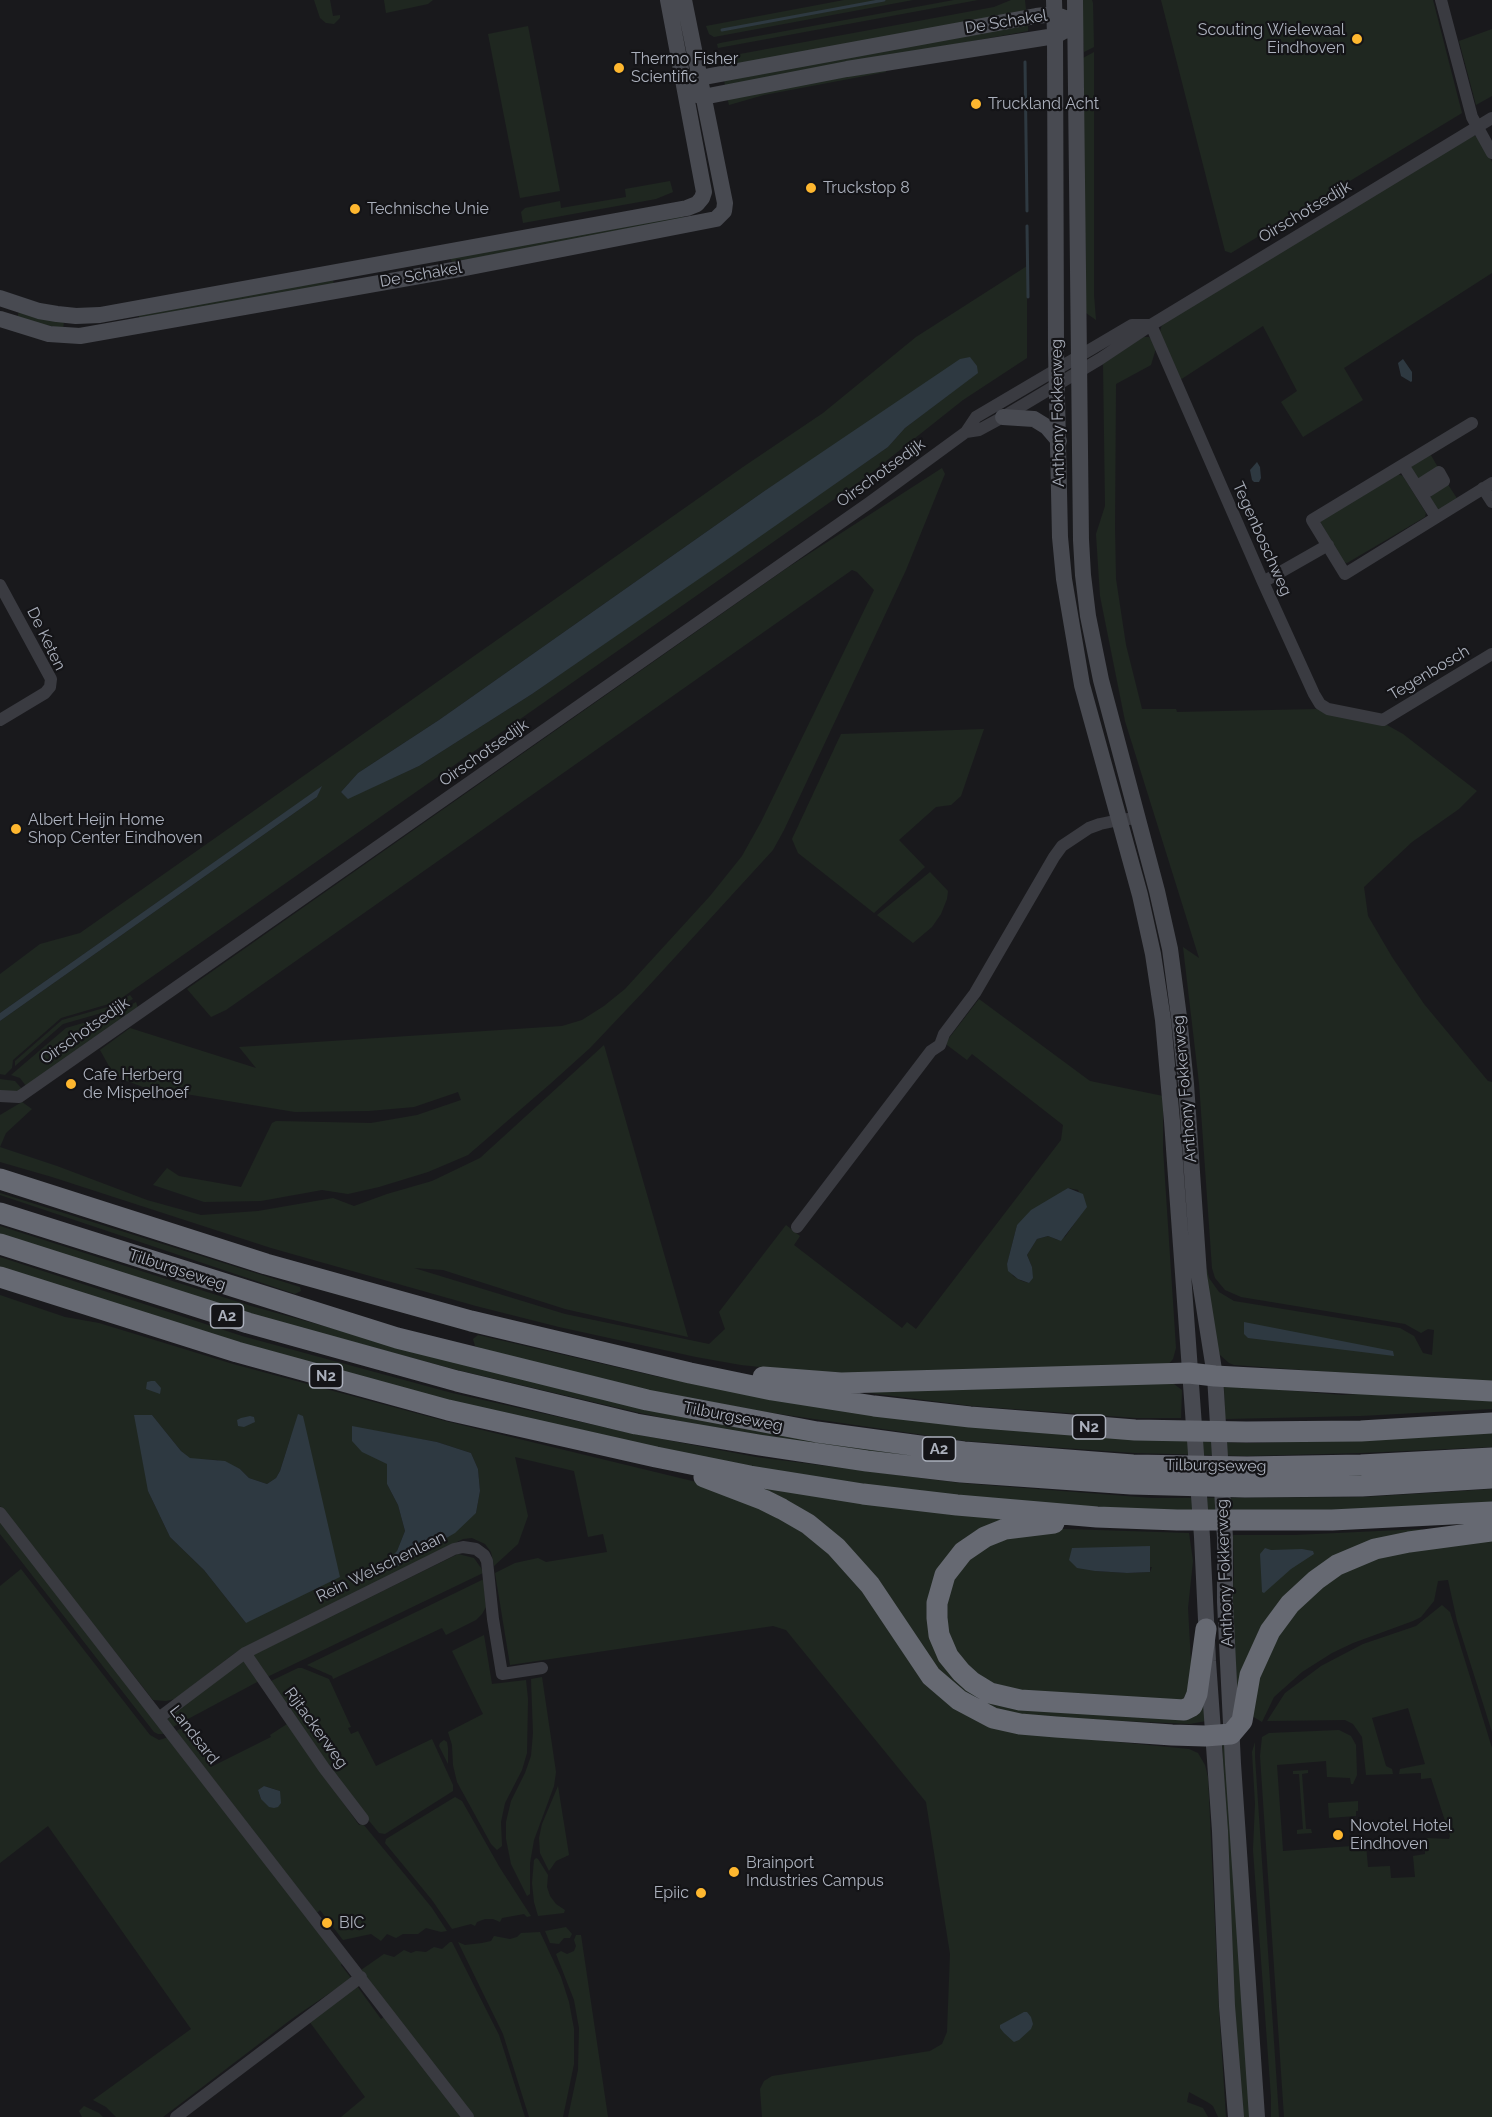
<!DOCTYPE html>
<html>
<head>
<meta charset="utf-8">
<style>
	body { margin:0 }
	canvas { display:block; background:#19191c }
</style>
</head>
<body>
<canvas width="1492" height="2117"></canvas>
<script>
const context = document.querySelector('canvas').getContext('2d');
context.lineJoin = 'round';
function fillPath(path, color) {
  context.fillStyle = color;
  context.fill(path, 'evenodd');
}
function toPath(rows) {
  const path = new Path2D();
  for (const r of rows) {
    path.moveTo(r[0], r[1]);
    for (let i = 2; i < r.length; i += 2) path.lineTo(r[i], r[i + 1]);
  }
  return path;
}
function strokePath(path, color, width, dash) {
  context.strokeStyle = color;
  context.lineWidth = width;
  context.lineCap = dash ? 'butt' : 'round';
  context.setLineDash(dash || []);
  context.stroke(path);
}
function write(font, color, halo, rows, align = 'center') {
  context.font = font + ' Raleway,sans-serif';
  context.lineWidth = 4.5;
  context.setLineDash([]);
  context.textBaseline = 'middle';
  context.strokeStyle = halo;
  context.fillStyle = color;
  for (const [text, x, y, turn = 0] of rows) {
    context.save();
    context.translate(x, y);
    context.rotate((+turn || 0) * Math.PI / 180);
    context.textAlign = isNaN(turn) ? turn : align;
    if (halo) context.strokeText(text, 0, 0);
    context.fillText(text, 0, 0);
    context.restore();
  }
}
fillPath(toPath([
	[314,0,330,0,333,16,340,15,340,18,334,24,326,23,320,18],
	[384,0,433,0,428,4,386,13],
	[844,0,913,0,714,37,709,34,706,26],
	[954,0,978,0,718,48,717,44,720,43],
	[1011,0,1025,0,1026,10,722,69,720,59,729,56,994,7],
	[1081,0,1092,0,1093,3,1094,47,1084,52],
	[1161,0,1433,0,1462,113,1231,253,1225,251],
	[1028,23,1028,31,725,86,724,79],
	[528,26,560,191,520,198,488,34],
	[1492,29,1492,96,1476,105,1459,41],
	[1094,52,1094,295,1096,320,1086,313,1083,58],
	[886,70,886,72,764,95,729,105,727,97],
	[1470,135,1479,137,1492,162,1492,273,1344,368,1363,400,1303,437,1281,402,1297,391,1263,326,1180,380,1159,336,1162,324],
	[670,181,673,192,656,199,523,223,521,212,525,208,560,201,561,208,626,197,625,189],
	[683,213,684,221,452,262,451,260,451,258],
	[1027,266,1027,358,963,400,866,477,123,997,112,1003,61,1018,13,1060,12,1068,5,1075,0,1074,0,1021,317,797,321,787,0,1013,0,974,40,944,80,933,743,467,823,413,916,337],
	[977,373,905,428,888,447,532,694,419,766,348,798,341,792,358,773,439,720,763,492,834,446],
	[333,280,334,284,140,321,138,313],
	[19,311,64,322,63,329,17,318],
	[1139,337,1149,337,1157,345,1151,365,1116,384,1115,527,1116,579,1126,645,1142,709,1176,709,1177,712,1317,709,1353,716,1387,725,1403,734,1477,791,1459,809,1412,842,1364,887,1368,916,1392,957,1424,1004,1488,1081,1492,1082,1492,1388,1386,1376,1234,1365,1229,1363,1220,1355,1216,1345,1204,1270,1207,1269,1209,1278,1219,1292,1234,1301,1400,1328,1414,1336,1423,1353,1432,1355,1434,1330,1428,1329,1421,1333,1405,1324,1241,1297,1225,1290,1215,1278,1212,1268,1199,1083,1183,947,1199,958,1125,721,1100,596,1096,534,1105,506,1103,361],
	[1429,452,1439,469,1417,479,1411,469,1412,463],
	[942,468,945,474,942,481,906,570,784,830,773,850,644,991,590,1048,550,1084,468,1155,428,1172,379,1187,348,1194,322,1190,261,1201,204,1202,153,1185,167,1168,179,1176,241,1187,272,1123,276,1121,371,1123,417,1115,461,1100,458,1092,414,1107,369,1111,295,1112,143,1087,124,1080,110,1068,100,1050,130,1028,256,1068,239,1047,562,1026,582,1020,604,1006,625,989,710,896,742,856,761,822,874,590,857,572,852,570,226,1010,211,1017,187,989,787,568],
	[1398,474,1403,476,1426,513,1425,517,1347,563,1343,562,1320,521],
	[1447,483,1458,500,1442,510,1435,508,1429,498],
	[984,729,961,796,951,805,936,807,899,840,925,867,874,913,798,853,792,839,841,734],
	[930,872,948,891,947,899,941,914,932,927,913,943,877,915],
	[130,995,133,999,112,1010,63,1024,15,1066,15,1061,62,1020,111,1006],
	[979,999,1090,1081,1163,1096,1163,1149,1176,1348,1173,1359,1168,1365,970,1377,808,1372,741,1365,696,1357,559,1327,476,1306,271,1248,52,1177,0,1162,0,1147,57,1166,147,1200,201,1215,258,1211,333,1198,354,1206,387,1194,432,1181,480,1158,604,1045,688,1337,565,1309,443,1270,414,1268,565,1314,709,1344,725,1329,719,1312,786,1225,800,1236,794,1245,902,1328,907,1322,916,1329,1061,1140,1063,1125,972,1054,967,1060,947,1045,946,1042],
	[1068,1188,1078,1190,1086,1207,1065,1237,1058,1240,1048,1236,1037,1239,1027,1255,1032,1267,1029,1283,1022,1281,1013,1276,1007,1264,1017,1225],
	[136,1002,138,1008,26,1086,20,1078,11,1075,66,1028,114,1014],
	[0,1079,15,1081,22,1089,15,1094,0,1093],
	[22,1102,32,1109,6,1133,0,1147,0,1115],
	[0,1193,300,1287,301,1291,295,1294,0,1195],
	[0,1226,251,1306,459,1363,870,1447,1479,1465,1362,1480,963,1466,761,1438,640,1413,457,1370,249,1314,0,1234],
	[0,1257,242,1336,452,1393,630,1433,756,1457,960,1483,1152,1498,1363,1497,1492,1489,1492,1504,1363,1511,1151,1510,957,1498,752,1469,450,1401,239,1344,0,1268],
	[0,1295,65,1317,99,1323,233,1364,445,1421,721,1488,744,1495,846,1561,940,1693,1056,1736,1189,1749,1198,1753,1205,1765,1208,1777,1219,2010,1226,2117,1218,2117,1213,2106,1209,2103,1189,2092,1187,2102,1203,2108,1208,2117,762,2117,760,2089,764,2081,772,2076,930,2051,942,2044,947,2032,950,1954,926,1802,786,1630,773,1626,510,1665,495,1573,515,1563,538,1558,546,1562,607,1552,603,1534,588,1537,574,1471,515,1457,528,1516,518,1544,494,1566,491,1552,485,1544,472,1538,463,1539,235,1653,175,1699,166,1701,153,1700,0,1506],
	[152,1415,181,1451,190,1459,217,1460,240,1469,249,1478,267,1484,276,1478,280,1471,291,1436,246,1623,204,1570,170,1537,148,1491],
	[352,1427,437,1442,471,1453,478,1469,480,1491,476,1513,397,1551,405,1531,398,1505,387,1484,387,1463],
	[478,1335,659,1377,770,1398,1136,1439,1247,1443,1361,1440,1492,1432,1492,1447,1362,1453,1247,1456,1134,1453,965,1441,766,1412,651,1391,493,1353,475,1346,473,1339],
	[1160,1380,1174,1384,1182,1390,1181,1418,1136,1418,972,1406,877,1394,823,1385],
	[1224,1385,1342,1395,1391,1392,1492,1396,1492,1409,1360,1416,1225,1419],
	[710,1476,1034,1521,963,1548,935,1626,982,1694,1203,1702,1206,1721,1190,1724,1057,1718,995,1711,948,1687,851,1556],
	[0,1521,164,1734,158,1734,154,1732,0,1534],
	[1035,1528,1189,1533,1193,1561,1188,1608,1192,1681,1184,1698,1179,1702,1033,1698,974,1679,941,1625,942,1595,976,1546],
	[1152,1567,1150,1572,1127,1573,1095,1571],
	[1421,1529,1423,1530,1320,1567,1237,1702,1232,1603,1234,1574,1233,1535,1295,1535],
	[1492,1538,1492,1732,1457,1621,1448,1580,1438,1581,1434,1601,1421,1617,1413,1621,1353,1643,1332,1653,1302,1672,1274,1697,1262,1722,1252,1716,1250,1703,1267,1651,1310,1593,1369,1558],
	[458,1554,474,1558,481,1568,483,1573,265,1678,251,1656],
	[21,1569,150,1735,159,1740,169,1737,343,1962,341,1965,354,1982,346,1982,293,2018,163,2117,116,2117,106,2107,93,2100,191,2029,48,1826,0,1863,0,1586],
	[484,1579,486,1607,482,1614,476,1620,446,1635,442,1628,333,1679,332,1676,307,1665],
	[1442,1605,1450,1612,1492,1748,1492,2117,1284,2117,1260,1756,1262,1737,1269,1733,1339,1730,1351,1736,1356,1745,1357,1775,1353,1784,1351,1784,1350,1778,1327,1777,1326,1761,1277,1765,1283,1851,1366,1845,1368,1867,1390,1866,1391,1878,1415,1877,1413,1856,1425,1854,1425,1838,1449,1839,1450,1836,1431,1778,1421,1779,1421,1773,1399,1774,1400,1769,1425,1764,1408,1708,1372,1718,1386,1766,1392,1769,1393,1774,1366,1775,1362,1737,1353,1724,1345,1720,1267,1721,1285,1693,1321,1666,1363,1644,1416,1626],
	[484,1635,492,1684,526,1680,528,1699,527,1753,522,1770,505,1803,501,1822,502,1846,497,1850,491,1844,457,1782,453,1765,452,1745,448,1732,483,1714,452,1651],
	[245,1659,259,1681,173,1727,167,1720,171,1716],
	[298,1668,302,1668,329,1679,351,1727,348,1728,351,1734,358,1731,376,1766,432,1739,453,1785,453,1791,385,1834,379,1833,353,1801,271,1681],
	[542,1677,556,1772,554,1786,534,1840,530,1863,530,1894,527,1896,511,1864,506,1839,506,1822,511,1801,525,1773,531,1756,533,1733,531,1679],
	[287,1724,359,1825,363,1824,406,1876,432,1908,447,1931,441,1932,426,1928,418,1934,403,1934,396,1938,387,1934,381,1941,371,1934,343,1940,320,1910,317,1913,176,1731,180,1729,185,1732,213,1766,271,1737,270,1735],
	[264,1786,271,1788,280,1791,261,1799,258,1790],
	[1222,1738,1224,1738,1252,2117,1242,2117,1233,1991],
	[444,1740,447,1742,448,1748,448,1764,439,1746,440,1743],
	[1255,1742,1255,1757,1279,2117,1271,2117,1271,2097,1253,1850,1255,1804,1252,1752],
	[1308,1770,1308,1773,1302,1774,1306,1829,1311,1829,1312,1833,1297,1834,1297,1830,1303,1829,1299,1774,1293,1774,1293,1771],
	[558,1786,569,1855,556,1861,549,1871,540,1853,539,1838,542,1824],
	[455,1797,462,1801,500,1868,531,1916,527,1917,524,1914,502,1918,500,1922,493,1919,485,1919,477,1922,475,1926,471,1924,452,1929,432,1900,385,1843,386,1839],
	[1358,1801,1358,1811,1356,1811,1356,1816,1329,1818,1328,1803],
	[536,1858,538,1859,548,1875,547,1887,550,1896,556,1904,565,1910,564,1913,538,1916,534,1902,532,1883,534,1860],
	[566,1927,572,1934,570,1938,564,1938,559,1944,550,1943,545,1931],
	[540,1932,561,1977,569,2002,574,2029,574,2064,563,2117,529,2117,503,2034,458,1942,465,1945,482,1943,491,1941,494,1936,510,1939,517,1937,521,1933],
	[576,1935,581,1935,608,2117,568,2117,578,2070,579,2028,574,2000,556,1954,561,1951,567,1954,574,1951,576,1946,574,1940],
	[450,1942,452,1942,499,2035,525,2117,474,2117,361,1970,384,1954,394,1957,404,1950,411,1953,416,1951,426,1952,434,1947,442,1949],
	[357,1986,381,2019,385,2016,462,2117,341,2117,365,2097,309,2021],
	[84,2106,99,2113,103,2117,82,2117,79,2111]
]), '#1f2720');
fillPath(toPath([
	[970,357,977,366,978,373,905,428,888,447,725,561,532,694,419,766,348,799,341,792,358,773,439,720,763,492,960,359],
	[1403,359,1412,372,1412,381,1411,382,1401,376,1398,363],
	[1257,462,1260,467,1261,478,1259,482,1254,482,1252,480,1250,470],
	[322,786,317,797,0,1021,0,1013],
	[1068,1188,1083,1194,1087,1207,1061,1241,1048,1236,1037,1239,1027,1255,1032,1267,1033,1278,1029,1283,1018,1279,1008,1271,1007,1264,1017,1225,1031,1210],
	[1244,1322,1393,1351,1394,1356,1248,1338,1244,1334],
	[151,1381,155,1381,161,1388,160,1394,146,1389,147,1382],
	[298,1414,303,1416,340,1577,246,1623,204,1570,170,1537,148,1491,134,1415,152,1415,181,1451,190,1458,225,1461,240,1469,249,1478,267,1484,276,1478,280,1471],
	[250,1416,254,1417,255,1422,244,1427,238,1426,237,1420,241,1418],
	[352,1426,437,1442,471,1453,478,1469,480,1491,476,1513,455,1533,398,1566,390,1558,397,1551,405,1531,398,1505,387,1484,387,1464,362,1452,352,1441],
	[1150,1546,1150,1572,1127,1573,1095,1571,1077,1568,1069,1560,1072,1548],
	[1265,1548,1271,1550,1302,1549,1313,1551,1314,1554,1291,1569,1264,1593,1262,1592,1260,1554],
	[264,1786,280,1791,281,1803,278,1807,274,1808,269,1807,261,1799,258,1790],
	[1024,2012,1027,2012,1031,2017,1033,2024,1031,2029,1019,2040,1014,2042,1004,2033,1000,2028,1000,2025]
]), '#2e3941');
strokePath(toPath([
	[722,30,884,0],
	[1025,62,1027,211],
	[1027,226,1028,297]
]), '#2e3941', 3);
strokePath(toPath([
	[1441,0,1472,117,1492,153],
	[1151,325,1263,582,1314,694,1320,704,1328,709,1383,720,1492,654],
	[1472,423,1312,520,1345,574,1492,483],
	[966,432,979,430,1003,417,1100,359,1151,325,1492,118],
	[1403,465,1436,517],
	[1417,486,1439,472,1444,481,1422,495],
	[1483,488,1492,502],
	[1263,582,1328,545],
	[0,585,51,679,50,687,45,693,0,720],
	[0,1096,19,1097,869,503,966,432,976,417,1132,325,1151,325],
	[797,1227,931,1051,940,1045,944,1034,975,993,1054,857,1062,846,1089,828,1100,824,1119,820,1138,818],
	[0,1513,468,2117],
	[245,1653,324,1768,363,1819],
	[160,1717,245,1653,454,1549,463,1547,476,1549,484,1555,487,1561,493,1619,502,1674,542,1668],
	[176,2117,361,1977]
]), '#3a3b41', 12);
strokePath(toPath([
	[1054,0,1055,36,1056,351,1060,537,1064,579,1082,685,1140,895,1153,954,1163,1020,1172,1121,1202,1537,1208,1661,1220,1831,1227,2006,1236,2117],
	[1075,0,1081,540,1083,575,1088,616,1101,680,1157,891,1170,949,1179,1017,1186,1084,1199,1275,1215,1376,1225,1538,1225,1602,1233,1764,1257,2117],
	[692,85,699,78,1036,16,1054,14,1065,18],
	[695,94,703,97,847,69,1055,36,1064,31],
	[0,298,39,311,57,314,76,316,100,315,687,208,697,204,702,198,704,192,668,0],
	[0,319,49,334,80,336,459,269,716,219,724,211,725,203,684,0],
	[1003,417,1034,419,1047,427,1059,441]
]), '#484a51', 16);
strokePath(toPath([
	[0,1179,266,1264,471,1321,690,1373,772,1390,874,1406,970,1417,1135,1430,1246,1432,1361,1431,1492,1423],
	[0,1213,397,1338,647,1400,817,1432,964,1452,1133,1465,1247,1467,1361,1465,1492,1458],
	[0,1244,248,1323,457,1381,636,1424,759,1445,867,1461,961,1472,1131,1484,1245,1487,1362,1486,1492,1478],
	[0,1277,237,1352,448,1410,656,1457,750,1476,863,1494,957,1505,1097,1517,1177,1520,1332,1520,1492,1512],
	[763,1377,841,1383,1189,1373,1215,1376,1492,1391],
	[704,1477,764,1500,782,1509,808,1524,836,1547,870,1585,931,1676,959,1700,993,1718,1020,1724,1056,1727,1172,1735,1205,1736,1231,1734,1242,1721,1250,1675,1270,1631,1290,1604,1316,1580,1337,1565,1375,1549,1409,1542,1492,1531],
	[1054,1523,1005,1529,985,1537,963,1552,945,1575,937,1603,937,1618,939,1635,948,1656,961,1672,972,1682,990,1693,1020,1700,1184,1710,1192,1706,1197,1694,1206,1629]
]), '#666972', 21);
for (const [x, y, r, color] of [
	[1357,39,6,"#feb72f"],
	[619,68,6,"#feb72f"],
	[976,104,6,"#feb72f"],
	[811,188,6,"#feb72f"],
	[355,209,6,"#feb72f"],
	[16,829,6,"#feb72f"],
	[71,1084,6,"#feb72f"],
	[1338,1835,6,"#feb72f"],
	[734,1872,6,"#feb72f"],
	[701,1893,6,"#feb72f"],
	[327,1923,6,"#feb72f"]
]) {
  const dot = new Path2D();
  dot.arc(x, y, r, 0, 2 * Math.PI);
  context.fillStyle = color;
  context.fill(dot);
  strokePath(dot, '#141417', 2);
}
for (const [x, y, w] of [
	[227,1316,33],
	[326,1376,33],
	[1089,1427,33],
	[939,1449,33]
]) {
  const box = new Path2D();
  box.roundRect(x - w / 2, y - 12, w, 24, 4.5);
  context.fillStyle = '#141417';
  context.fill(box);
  strokePath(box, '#abb0bc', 1.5);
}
write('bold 15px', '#abb0bc', null, [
	["A2",227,1316],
	["N2",326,1376],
	["N2",1089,1427],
	["A2",939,1449]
]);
write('16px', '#abb0bc', '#141417', [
	["De Schakel",1006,22,-9],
	["Oirschotsedijk",1305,212,-31],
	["De Schakel",421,275,-10],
	["Anthony Fokkerweg",1058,413,-91],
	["Oirschotsedijk",881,473,-36],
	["Tegenboschweg",1262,539,66],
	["De Keten",46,639,64],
	["Tegenbosch",1429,673,-31],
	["Oirschotsedijk",484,753,-35],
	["Oirschotsedijk",85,1031,-35],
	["Anthony Fokkerweg",1185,1089,-95],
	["Tilburgseweg",177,1270,18],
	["Tilburgseweg",733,1417,11],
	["Tilburgseweg",1216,1466,1],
	["Rein Welschenlaan",381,1567,-26],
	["Anthony Fokkerweg",1225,1573,-92],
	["Rijtackerweg",316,1728,54],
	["Landsard",194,1735,52]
]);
write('16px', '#abb0bc', '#141417', [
	["Scouting Wielewaal",1345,30,"right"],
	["Eindhoven",1345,48,"right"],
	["Thermo Fisher",631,59],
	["Scientific",631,77],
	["Truckland Acht",988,104],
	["Truckstop 8",823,188],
	["Technische Unie",367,209],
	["Albert Heijn Home",28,820],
	["Shop Center Eindhoven",28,838],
	["Cafe Herberg",83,1075],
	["de Mispelhoef",83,1093],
	["Novotel Hotel",1350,1826],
	["Eindhoven",1350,1844],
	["Brainport",746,1863],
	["Industries Campus",746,1881],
	["Epiic",689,1893,"right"],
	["BIC",339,1923]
], 'left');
</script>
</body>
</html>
